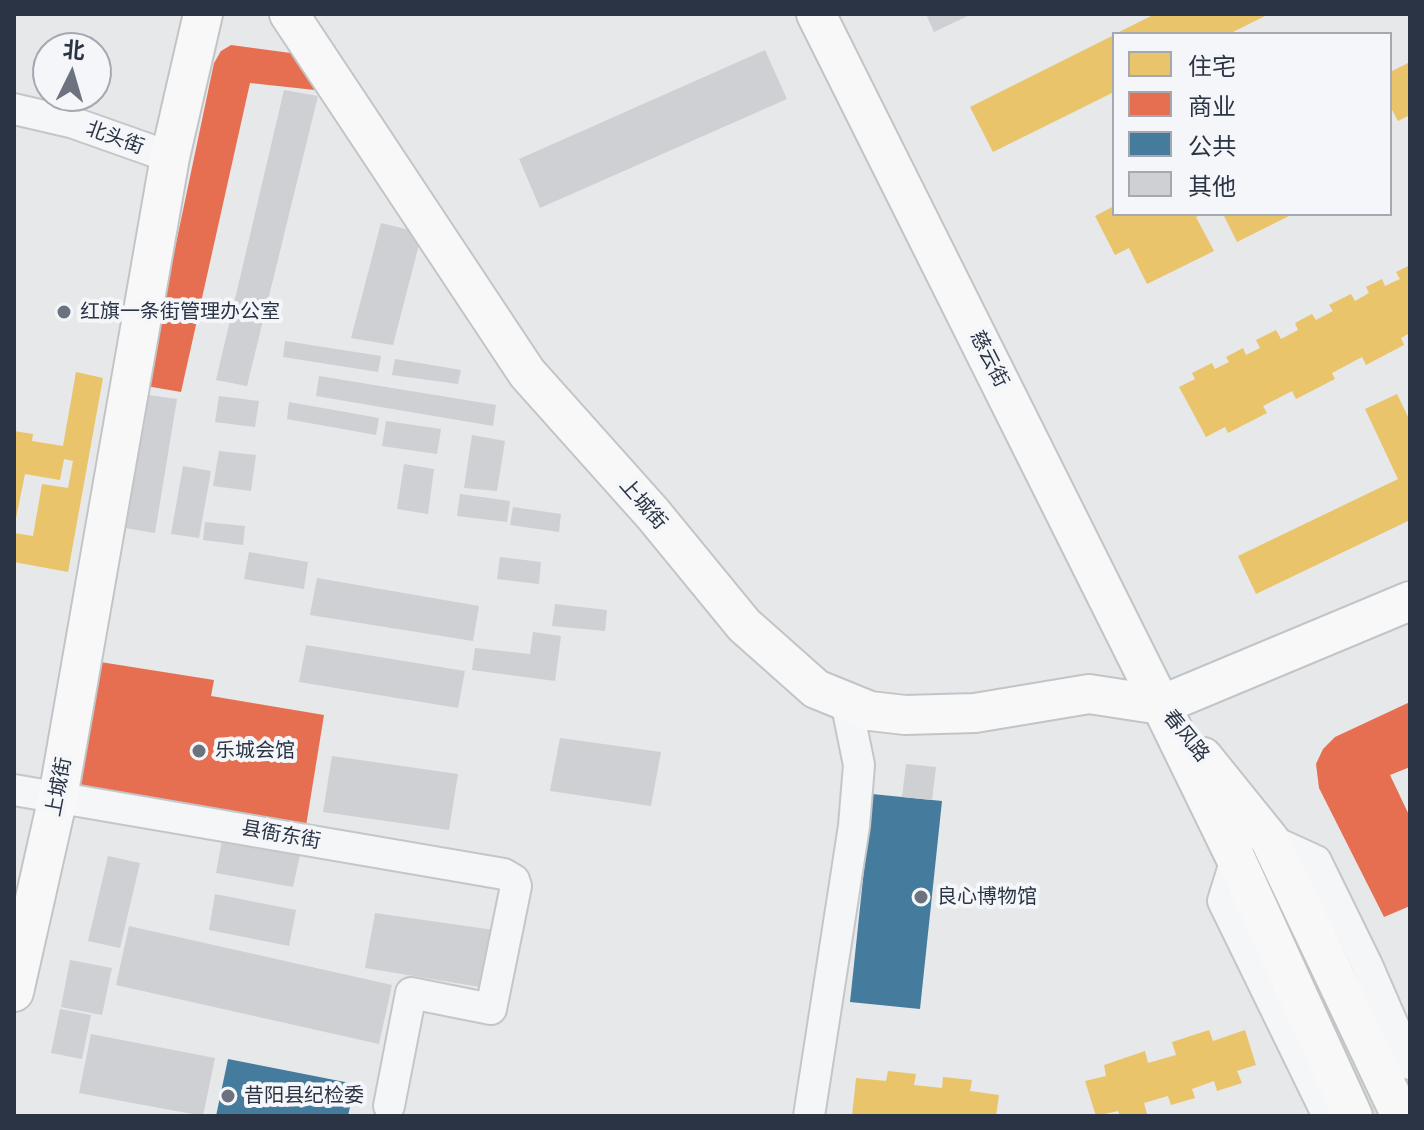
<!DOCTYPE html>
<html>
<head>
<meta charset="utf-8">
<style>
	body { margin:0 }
	#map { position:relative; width:1424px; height:1130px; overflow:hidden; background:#e6e8ea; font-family:Inter,"Noto Sans SC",sans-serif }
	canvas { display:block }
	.frame { position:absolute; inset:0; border:16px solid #2b3445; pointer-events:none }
	.legend { position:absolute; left:1112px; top:32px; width:280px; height:184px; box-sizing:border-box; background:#f4f6f9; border:2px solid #a4a8b1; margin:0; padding:10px 14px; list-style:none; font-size:24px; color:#2b3445 }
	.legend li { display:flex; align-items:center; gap:16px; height:40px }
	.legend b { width:40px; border:2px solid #a4a8b1 }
	.north { position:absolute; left:32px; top:32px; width:80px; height:80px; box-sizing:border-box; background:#f4f6f9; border:2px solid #a4a8b1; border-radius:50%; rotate:5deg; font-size:22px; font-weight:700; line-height:32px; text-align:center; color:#2b3445 }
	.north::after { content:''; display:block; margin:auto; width:28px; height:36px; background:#6c737f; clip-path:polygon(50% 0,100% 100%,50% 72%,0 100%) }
</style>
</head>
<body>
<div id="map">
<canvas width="1424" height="1130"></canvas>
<div class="frame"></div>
<ul class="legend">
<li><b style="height:22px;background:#e9c46a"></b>住宅</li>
<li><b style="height:22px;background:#e76f51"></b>商业</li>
<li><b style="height:22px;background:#457b9d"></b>公共</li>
<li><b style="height:22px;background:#ced0d3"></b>其他</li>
</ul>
<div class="north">北</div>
</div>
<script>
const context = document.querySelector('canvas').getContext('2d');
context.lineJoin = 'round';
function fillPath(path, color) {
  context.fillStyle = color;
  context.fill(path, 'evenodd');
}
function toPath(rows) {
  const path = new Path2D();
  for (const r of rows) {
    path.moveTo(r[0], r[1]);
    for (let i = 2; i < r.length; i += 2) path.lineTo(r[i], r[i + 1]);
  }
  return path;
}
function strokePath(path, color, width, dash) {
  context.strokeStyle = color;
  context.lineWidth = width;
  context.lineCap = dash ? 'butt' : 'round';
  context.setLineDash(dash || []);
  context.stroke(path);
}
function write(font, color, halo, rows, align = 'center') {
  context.font = font + ' Inter,"Noto Sans SC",sans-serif';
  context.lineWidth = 8;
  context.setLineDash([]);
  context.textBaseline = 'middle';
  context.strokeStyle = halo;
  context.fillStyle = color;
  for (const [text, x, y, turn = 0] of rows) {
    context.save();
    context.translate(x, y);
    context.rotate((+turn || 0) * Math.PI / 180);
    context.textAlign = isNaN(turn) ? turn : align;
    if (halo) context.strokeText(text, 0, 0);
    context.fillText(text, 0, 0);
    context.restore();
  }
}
fillPath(toPath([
	[1270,878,1384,1116,1367,1116,1264,883]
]), '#d6ded6');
fillPath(toPath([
	[1155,14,1269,14,1229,34,1115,34],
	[1114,35,1114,92,993,152,970,107],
	[1410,62,1410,115,1398,121,1390,106,1390,72],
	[1114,206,1114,214,1201,214,1196,217,1214,251,1147,284,1129,248,1115,255,1095,216],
	[1223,214,1293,214,1237,242],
	[1410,265,1410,333,1401,338,1404,345,1366,365,1362,357,1332,373,1335,379,1296,399,1292,391,1263,406,1267,413,1228,433,1225,427,1206,437,1179,387,1195,379,1192,373,1212,363,1215,369,1229,362,1226,357,1243,348,1246,355,1260,348,1256,340,1276,330,1281,339,1298,330,1295,323,1312,314,1316,320,1333,311,1329,305,1351,294,1355,301,1369,293,1366,287,1382,279,1385,286,1400,279,1396,272],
	[76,372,103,378,68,572,14,562,14,533,33,536,42,484,68,488,73,461,64,459,60,480,25,474,14,528,14,431,33,434,32,441,63,446],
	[1397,394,1410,421,1410,520,1256,594,1238,556,1398,479,1365,409],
	[1209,1030,1213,1041,1245,1030,1256,1065,1237,1071,1242,1083,1217,1091,1214,1081,1192,1089,1195,1098,1171,1105,1168,1096,1144,1103,1147,1114,1139,1116,1120,1116,1118,1111,1096,1116,1085,1081,1106,1076,1104,1065,1145,1051,1148,1063,1176,1055,1172,1042],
	[888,1071,916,1074,914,1085,942,1088,943,1077,972,1080,970,1091,999,1095,996,1116,852,1116,856,1078,886,1081]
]), '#e9c46a');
fillPath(toPath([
	[231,45,313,56,315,90,250,83,181,392,146,386,214,63,221,51],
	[94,661,214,680,211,696,324,715,306,826,73,788],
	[1410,702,1410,767,1390,775,1410,817,1410,906,1384,917,1319,788,1316,764,1323,749,1335,737]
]), '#e76f51');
fillPath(toPath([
	[872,794,942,801,920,1009,850,1002],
	[228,1059,355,1084,348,1116,216,1116]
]), '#457b9d');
fillPath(toPath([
	[926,14,972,14,934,32],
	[765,50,787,99,540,208,519,159],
	[284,90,318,96,247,386,216,380],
	[381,223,422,233,393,345,351,338],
	[285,341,381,356,378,372,283,357],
	[395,359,461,370,458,384,392,375],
	[319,376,496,405,493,426,316,396],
	[141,394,177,399,155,533,119,527],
	[219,396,259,401,255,427,215,422],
	[289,402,379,418,376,435,287,419],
	[386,421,441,429,437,454,382,446],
	[472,435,505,441,497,491,464,488],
	[219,451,256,455,251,491,213,486],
	[404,464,434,469,428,514,397,509],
	[183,466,211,471,199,538,171,534],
	[460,494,510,501,507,522,457,516],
	[513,507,561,514,559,532,510,525],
	[205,522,245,526,243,545,203,540],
	[249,552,308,562,304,589,244,579],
	[500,557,541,562,539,584,497,579],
	[317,578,479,606,473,641,310,615],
	[555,604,607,610,605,631,552,626],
	[533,632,561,636,555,681,472,670,475,648,530,654],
	[306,645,465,671,458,708,299,682],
	[560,738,661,752,651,806,550,791],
	[332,756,458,774,449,830,323,812],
	[906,764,936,767,932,800,902,797],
	[222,840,300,855,293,887,216,873],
	[108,856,140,863,120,948,88,941],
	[215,894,296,910,289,946,209,930],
	[375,913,501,931,492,989,365,968],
	[129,926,392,985,379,1044,116,985],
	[70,960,112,968,102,1015,61,1007],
	[60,1009,91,1015,82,1059,51,1053],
	[91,1034,215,1058,203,1116,79,1093]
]), '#ced0d3');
const minor = toPath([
	[14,109,74,123,170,157],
	[14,790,504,874,514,880,516,886,491,1009,411,993,389,1106],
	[1270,840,1316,861,1367,965,1410,1064],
	[1236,859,1223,901,1328,1116],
	[809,1116,854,826,859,765,846,701]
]);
const major = toPath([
	[289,14,527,373,653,514,744,625,816,689,870,711,905,715,975,713,1089,694,1161,705],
	[816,14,1161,705,1236,859,1353,1116],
	[1161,705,1410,601],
	[1203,757,1270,840,1401,1116],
	[14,992,58,797,170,157,203,14]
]);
strokePath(minor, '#c4c6c8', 34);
strokePath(major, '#c2c5c8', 42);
strokePath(minor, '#f5f6f7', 30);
strokePath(major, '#f8f8f8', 38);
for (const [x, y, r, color] of [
	[64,312,8,"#6c737f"],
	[199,751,8,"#6c737f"],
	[921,897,8,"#6c737f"],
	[228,1096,8,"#6c737f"]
]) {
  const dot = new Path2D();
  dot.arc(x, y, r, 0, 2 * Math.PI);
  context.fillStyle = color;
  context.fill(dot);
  strokePath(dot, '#f4f6f9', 3);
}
write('20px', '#2b3445', '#f4f6f9', [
	["北头街",115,138,20],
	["慈云街",989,359,63],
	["上城街",643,504,49],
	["春风路",1186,736,51],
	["上城街",59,787,-79],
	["县衙东街",281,835,10]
]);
write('20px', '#2b3445', '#f4f6f9', [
	["红旗一条街管理办公室",80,312],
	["乐城会馆",215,751],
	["良心博物馆",937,897],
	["昔阳县纪检委",244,1096]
], 'left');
</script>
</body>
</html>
